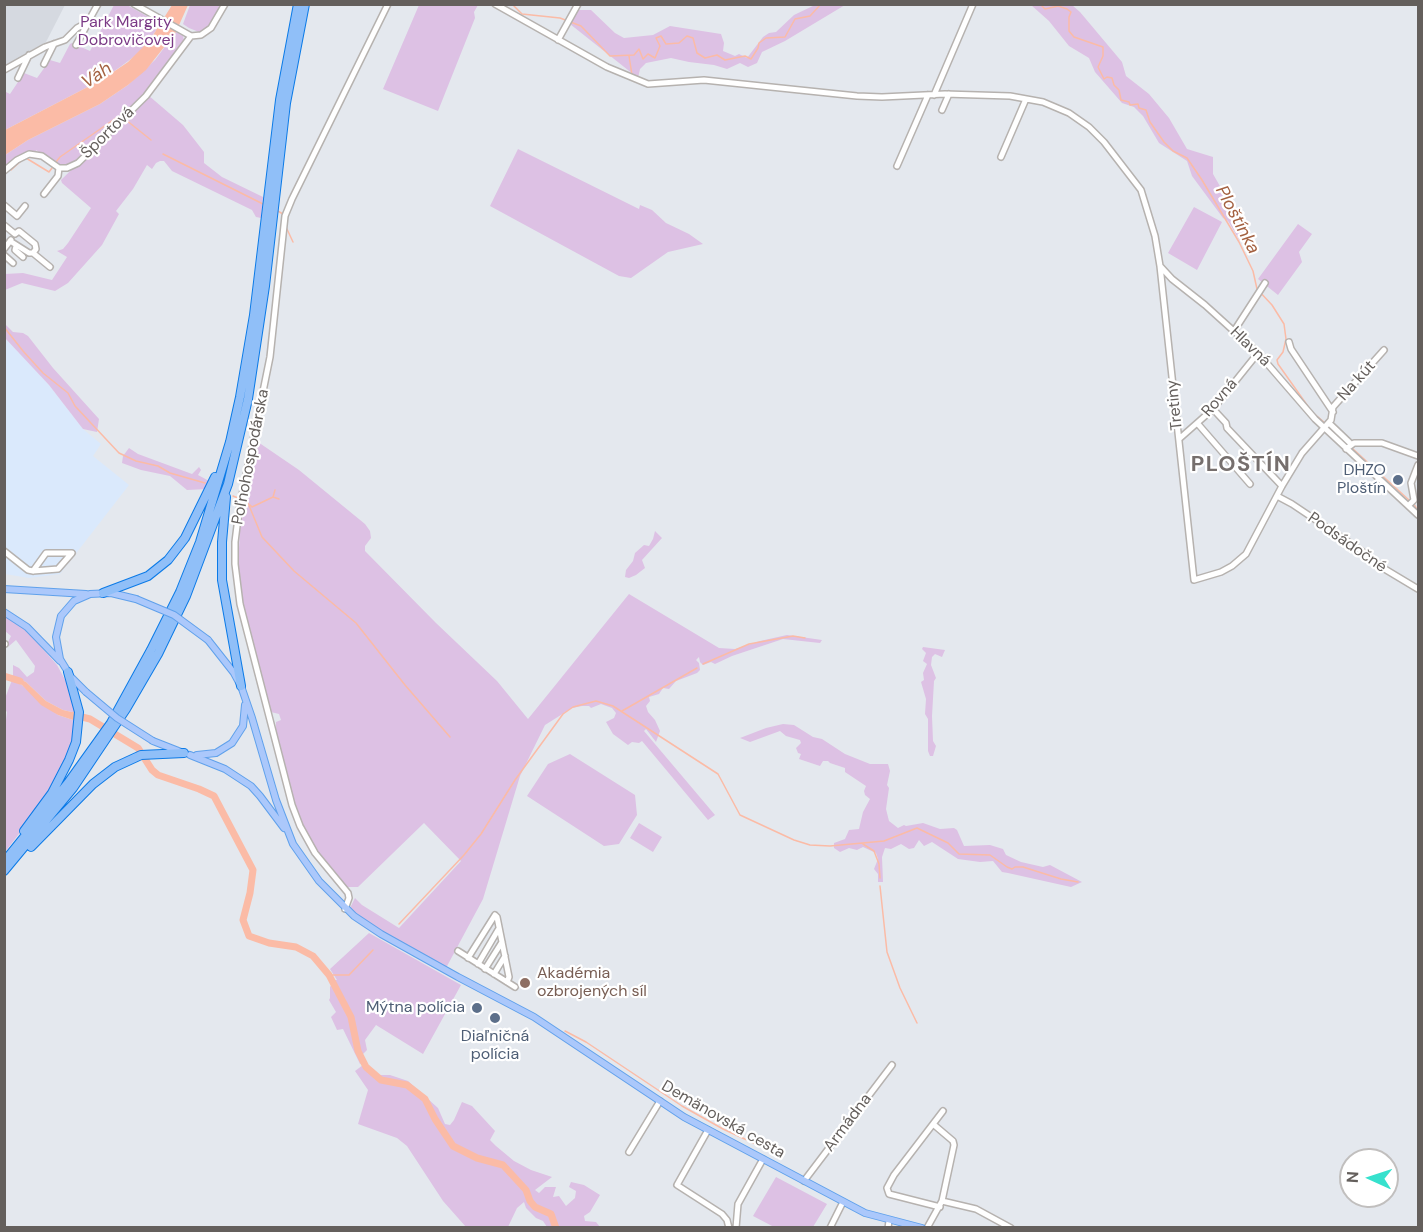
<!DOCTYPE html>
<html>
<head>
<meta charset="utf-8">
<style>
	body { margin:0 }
	#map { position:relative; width:1423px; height:1232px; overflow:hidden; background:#e4e8ee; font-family:"DM Sans",sans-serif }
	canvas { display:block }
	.frame { position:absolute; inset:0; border:6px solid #645f5c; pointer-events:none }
	.north { position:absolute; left:1339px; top:1148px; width:60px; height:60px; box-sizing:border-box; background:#fff; border:2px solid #c1bfbe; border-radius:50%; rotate:273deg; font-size:16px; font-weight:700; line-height:24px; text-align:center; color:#645f5c }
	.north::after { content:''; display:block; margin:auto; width:21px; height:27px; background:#36e1cd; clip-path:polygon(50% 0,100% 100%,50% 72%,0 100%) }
</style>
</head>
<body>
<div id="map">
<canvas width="1423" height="1232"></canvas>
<div class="frame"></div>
<div class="north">N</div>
</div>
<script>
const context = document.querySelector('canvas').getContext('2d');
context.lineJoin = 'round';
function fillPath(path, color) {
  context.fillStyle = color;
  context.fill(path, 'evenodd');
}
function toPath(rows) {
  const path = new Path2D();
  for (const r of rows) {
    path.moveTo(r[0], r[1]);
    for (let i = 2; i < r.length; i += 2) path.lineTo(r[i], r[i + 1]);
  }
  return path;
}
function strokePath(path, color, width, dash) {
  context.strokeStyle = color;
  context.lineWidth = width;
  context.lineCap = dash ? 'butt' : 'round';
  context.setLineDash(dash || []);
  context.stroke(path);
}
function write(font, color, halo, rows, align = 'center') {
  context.font = font + ' "DM Sans",sans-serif';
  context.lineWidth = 4.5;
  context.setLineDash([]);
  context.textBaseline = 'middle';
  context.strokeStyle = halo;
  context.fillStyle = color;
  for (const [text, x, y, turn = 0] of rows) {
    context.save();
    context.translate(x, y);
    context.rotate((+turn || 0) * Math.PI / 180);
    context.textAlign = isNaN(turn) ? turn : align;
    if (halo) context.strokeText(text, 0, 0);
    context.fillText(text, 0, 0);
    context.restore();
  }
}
fillPath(toPath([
	[5,338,49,385,83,429,101,444,93,456,129,485,60,574,29,578,5,574]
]), '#dae9fc');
fillPath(toPath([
	[5,4,65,5,46,42,5,66]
]), '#d5d9e0');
fillPath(toPath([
	[114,5,127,5,161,24,139,53,120,67,103,79,5,130,4,91,10,94,24,73,37,78,50,60,60,63,70,44,72,43,90,51],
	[190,5,221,5,211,25,199,32,189,28,183,24],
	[419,5,478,5,474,12,475,18,438,111,383,89],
	[815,5,845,5,785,41,762,52,757,63,748,67,740,63,727,69,714,65,689,62,671,58,646,63,640,69,638,78,570,24,578,10,591,10,615,33,624,38,653,35,670,26,721,34,724,43,723,51,735,56,739,54,747,58,763,37,769,33,776,32,794,15],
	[1031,5,1072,5,1080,12,1122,62,1126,76,1149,94,1169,118,1187,149,1213,157,1213,174,1244,228,1246,236,1240,241,1228,221,1223,218,1192,176,1187,161,1159,143,1143,116,1134,107,1122,103,1095,72,1089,58,1069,46,1049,21],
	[176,32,183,36,184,41,145,94,78,161,73,164,58,165,36,150,37,156,28,155,5,171,5,155,28,140,100,104,128,85,155,60],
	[148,95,183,125,204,152,204,163,222,177,263,197,261,218,256,217,252,210,172,171,164,161,160,161,156,163,152,169,147,165,133,189,116,211,119,214,102,245,68,283,55,291,22,283,5,290,5,274,23,273,52,280,67,257,57,251,63,249,68,243,91,208,62,183,61,180],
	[518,149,639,209,640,205,652,210,666,223,689,234,703,244,668,252,631,278,619,276,490,206],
	[1194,207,1222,222,1197,270,1168,253],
	[1298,224,1312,234,1299,252,1302,262,1278,295,1258,279],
	[4,323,13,332,23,333,28,336,53,368,99,419,97,432,83,429,49,385,5,338],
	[255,440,299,470,365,524,370,531,371,538,365,546,365,551,436,623,497,681,528,719,629,594,719,648,735,649,760,641,787,635,822,640,820,643,783,639,732,656,715,664,711,662,703,665,700,662,699,657,696,660,699,663,700,670,697,673,676,681,669,689,663,688,659,694,649,697,650,701,646,706,648,712,655,720,660,731,656,742,646,729,644,731,715,815,708,820,642,741,639,743,632,742,628,745,613,734,606,722,614,718,616,713,612,708,601,704,591,708,589,706,582,706,572,708,545,725,520,776,483,899,446,968,370,924,350,908,355,898,362,905,399,928,461,861,424,823,358,887,347,887,319,855,309,839,296,810,276,735,276,722,281,720,279,714,271,712,266,696,240,591,238,566,241,513],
	[129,448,138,454,192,474,199,467,201,470,198,475,211,482,208,489,187,490,170,476,141,470,122,463,123,456],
	[655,531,662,538,642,560,645,568,636,575,629,578,625,577,626,570,633,561,635,553,644,545,649,546,653,539],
	[7,616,29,633,57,665,69,687,76,713,63,710,46,701,26,682,13,676,13,665,19,668,27,677,34,672,35,666,16,640,9,646,7,644,11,636,5,631,5,621],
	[923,647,945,650,942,657,935,654,932,657,931,665,936,678,934,681,932,716,933,741,936,746,933,756,930,756,928,751,928,719,925,714,926,699,921,682,924,680,923,673,927,664,923,661,926,653,922,649],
	[12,680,22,685,58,715,76,721,75,733,66,765,38,809,5,852,4,720,6,720,7,712,5,710,4,701],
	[783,724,794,725,813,737,822,739,845,754,870,764,888,764,890,771,887,785,889,788,886,809,889,821,898,828,904,825,906,826,923,823,940,829,954,828,957,830,964,846,990,845,1003,849,1006,855,1021,862,1043,867,1050,865,1082,882,1071,887,1008,873,1002,872,993,861,980,862,958,859,932,842,924,846,919,840,914,848,909,849,901,844,891,849,885,848,882,857,883,882,878,882,878,874,874,869,878,859,876,853,863,847,857,850,849,848,840,852,834,848,834,843,845,839,849,830,859,829,863,812,870,799,865,795,864,791,866,786,845,772,845,768,830,763,828,761,823,761,820,766,799,759,801,754,798,753,796,748,801,743,800,740,786,736,780,731,750,742,740,738,766,728],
	[570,754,635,795,637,815,619,844,604,846,527,796,548,764],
	[639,823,662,837,653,852,630,838],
	[369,933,461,985,423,1054,376,1025,365,1040,367,1050,360,1057,362,1063,360,1064,343,1029,337,1030,331,1017,336,1012,329,1000,330,998,330,987,334,980,337,980,330,969],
	[363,1065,378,1080,379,1075,390,1075,408,1081,438,1108,445,1124,450,1125,454,1120,462,1102,472,1106,495,1131,490,1140,496,1146,514,1161,531,1170,552,1177,535,1190,539,1193,545,1187,556,1187,553,1197,559,1196,566,1206,575,1198,576,1191,569,1187,571,1182,584,1185,600,1195,590,1212,584,1216,585,1221,596,1222,600,1227,547,1227,543,1221,536,1218,526,1208,524,1202,517,1208,508,1227,466,1227,443,1201,407,1146,397,1138,358,1124,368,1090,355,1071],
	[776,1177,827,1204,813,1227,774,1227,753,1216]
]), '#ddc1e4');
fillPath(toPath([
	[172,5,188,5,176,32,146,70,128,85,100,104,28,140,5,155,5,130,103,79,128,62,150,40],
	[13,676,26,682,46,701,63,710,76,713,76,721,58,715,41,705,22,685,12,680]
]), '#fbbba6');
strokePath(toPath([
	[512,4,522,14,560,18,581,26,610,56,634,55,639,49,643,59,648,54,655,58,660,46,656,38,661,36,666,44,679,43,687,36,693,38,697,53,705,58,717,55,725,60,745,56,751,59,758,48,759,43,766,38,785,37,795,19,810,16,821,4],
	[1040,4,1045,9,1058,6,1067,9,1071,12,1069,17,1069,31,1074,37,1103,47,1103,56,1098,67,1104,79,1107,77,1112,78,1114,85,1119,90,1121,100,1129,102,1130,105,1138,104,1139,108,1146,110,1150,122,1164,142,1173,151,1187,158,1202,180,1239,242,1253,271,1257,289,1272,305,1284,324,1286,339,1283,352,1277,360,1278,364,1312,412,1331,428],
	[629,56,632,75],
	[126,120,151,140],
	[163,154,263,204],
	[26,158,49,172,52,168],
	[56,162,60,157,116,118,121,119],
	[11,170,22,160],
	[276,210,283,214],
	[286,227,293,242],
	[4,327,23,351,43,373,68,393,75,406,119,453,136,461,158,466,170,473,205,483],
	[1352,448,1410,501],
	[233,496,238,498],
	[273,497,275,490],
	[248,503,262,537,294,571,356,623,405,685,450,737],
	[1414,504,1418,511],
	[250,505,252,507,273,497,279,499],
	[703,664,749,644,793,636,805,638],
	[622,711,697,668],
	[863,844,874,851,879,864,880,878],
	[880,886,887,952,900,988,917,1023],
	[399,924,464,855,481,834,515,780,563,714,573,707,596,701,613,706,718,774,740,815,794,840,810,845,830,846,884,841,917,828,948,843,959,854,990,855,1007,867,1012,869,1015,867,1023,867,1061,879,1078,882],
	[329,975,349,975,373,950],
	[565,1031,586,1042,682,1106,723,1129,760,1146,768,1145]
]), '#fbbba6', 1.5);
strokePath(toPath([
	[4,676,20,681],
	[74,715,90,719,138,748,152,770,158,775,199,789,214,796,253,870,250,893,243,920,249,936,269,943,296,947,313,956,329,975,351,1017,358,1051,366,1067,381,1080,407,1085,425,1099,435,1119,453,1146,477,1158,503,1165,526,1190,530,1201,535,1207,551,1214,556,1228]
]), '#fbbba6', 7);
const minor = toPath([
	[134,4,191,36],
	[495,4,607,67,648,84,704,80,857,96,882,97,945,94,1010,96,1043,102,1069,113,1089,127,1104,142,1141,190,1155,236,1160,266,1172,279,1205,305,1258,353,1315,419,1418,515],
	[191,36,201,35,211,28,225,4],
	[558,40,578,4],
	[76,45,88,23],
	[44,64,54,44],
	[4,70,45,47,65,40,77,28,88,22,98,4],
	[18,78,29,55],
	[934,95,973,4],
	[942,110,949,94],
	[1001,157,1026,99],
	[897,166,928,95],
	[4,171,17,160,29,154,42,156,59,168,67,168,78,163,146,96,191,36],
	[44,194,58,176,59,168],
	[4,205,17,216,25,206],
	[4,225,15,234,19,231,35,244,36,249,33,253,50,267],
	[10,241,29,253,33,253],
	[16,246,15,250,23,257],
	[4,249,11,240],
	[4,255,13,263],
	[1160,266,1194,580,1221,572,1232,566,1246,554,1282,486,1302,453,1331,420,1333,407,1384,350],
	[1234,331,1265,283],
	[1289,342,1291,349,1333,412],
	[1213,409,1226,423,1227,428,1282,486],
	[1329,423,1351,444],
	[1198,424,1250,484],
	[1179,439,1213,409,1258,353],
	[1346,449,1354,443,1382,443,1418,456],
	[1277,496,1292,504,1359,549,1383,568,1418,589],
	[1409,505,1414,500,1411,483,1418,465],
	[4,551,28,570,33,571,58,569,72,553,46,553,33,571],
	[4,644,5,644],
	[345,909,349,898,348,893,315,853,300,826,292,805,240,604,235,564,235,542,239,510,270,357,285,216,292,199,388,4],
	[458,951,515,987],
	[468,958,495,915,497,917,509,977,507,982],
	[478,964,498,930],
	[485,969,502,942],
	[494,974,505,956],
	[708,1130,677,1185,722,1214,727,1220,729,1228],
	[629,1152,660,1101],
	[804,1181,892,1065],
	[942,1201,976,1209,1011,1228],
	[940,1207,889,1194,887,1188,894,1175,943,1111],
	[736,1228,738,1204,763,1159],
	[830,1228,843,1202],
	[888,1228,889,1221],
	[927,1228,942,1201,954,1145,953,1141,933,1124]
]);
const major = toPath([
	[4,589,86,594],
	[4,612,27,627,60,661],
	[208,640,234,673,241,686,252,718,276,800,293,844,319,881,354,916,381,934,458,977,534,1017,684,1117,865,1213,922,1228],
	[86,692,71,677,60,659,56,637,61,616,74,601,90,594,111,593,136,599],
	[153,741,181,752],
	[190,755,225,769,251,786,260,796,284,828],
	[197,755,216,753,232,743,243,726,245,705]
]);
const highway = toPath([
	[226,497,222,542,222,580,241,686],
	[103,593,148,576,168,560,185,538,215,477],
	[24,831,52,793,69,760,76,742,79,712,68,672],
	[31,847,93,784,115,767,141,755,184,753],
	[4,862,68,783,111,723,151,650,180,592,200,542,230,442,240,397,254,315,280,100,298,4],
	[4,871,73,788,126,709,158,654,186,596,228,484,248,399,265,286,286,103,305,4]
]);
strokePath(minor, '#b6b2af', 8);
strokePath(major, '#60a1eb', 8);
strokePath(highway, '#0b7ae7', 10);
strokePath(minor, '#fff', 5);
strokePath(major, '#abc8fb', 6);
strokePath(highway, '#90bff8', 8);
const majorBridge = toPath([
	[136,599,174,615,208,640],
	[86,692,117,718,153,741]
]);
strokePath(majorBridge, '#60a1eb', 8, []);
strokePath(majorBridge, '#abc8fb', 6);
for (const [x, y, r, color] of [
	[1398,480,6,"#5c6f8a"],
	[525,983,6,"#8d6e63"],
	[477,1008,6,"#5c6f8a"],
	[495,1018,6,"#5c6f8a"]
]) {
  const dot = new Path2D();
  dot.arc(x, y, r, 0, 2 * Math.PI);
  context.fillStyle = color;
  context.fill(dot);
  strokePath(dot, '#fff', 2);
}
write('16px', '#7a3985', '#fff', [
	["Park Margity",126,23],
	["Dobrovičovej",126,41]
]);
write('16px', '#645f5c', '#fff', [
	["Športová",108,133,-44],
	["Hlavná",1250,347,44],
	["Na kút",1357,381,-48],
	["Rovná",1220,398,-49],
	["Tretiny",1175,405,-96],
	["Poľnohospodárska",251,457,-79],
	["Podsádočné",1347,543,35],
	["Demänovská cesta",723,1120,30],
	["Armádna",848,1123,-53]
]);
write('16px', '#4e5e75', '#fff', [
	["DHZO",1386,471],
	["Ploštín",1386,489],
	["Mýtna polícia",465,1008],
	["Diaľničná",495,1037,"center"],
	["polícia",495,1055,"center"]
], 'right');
write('16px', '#785e54', '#fff', [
	["Akadémia",537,974],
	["ozbrojených síl",537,992]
], 'left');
write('italic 18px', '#a46141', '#fff', [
	["Váh",97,76,-34],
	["Ploštínka",1237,220,62]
]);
context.letterSpacing = '1.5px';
write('bold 22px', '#766f6d', '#fff', [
	["PLOŠTÍN",1241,465]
]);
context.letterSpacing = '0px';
</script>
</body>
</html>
